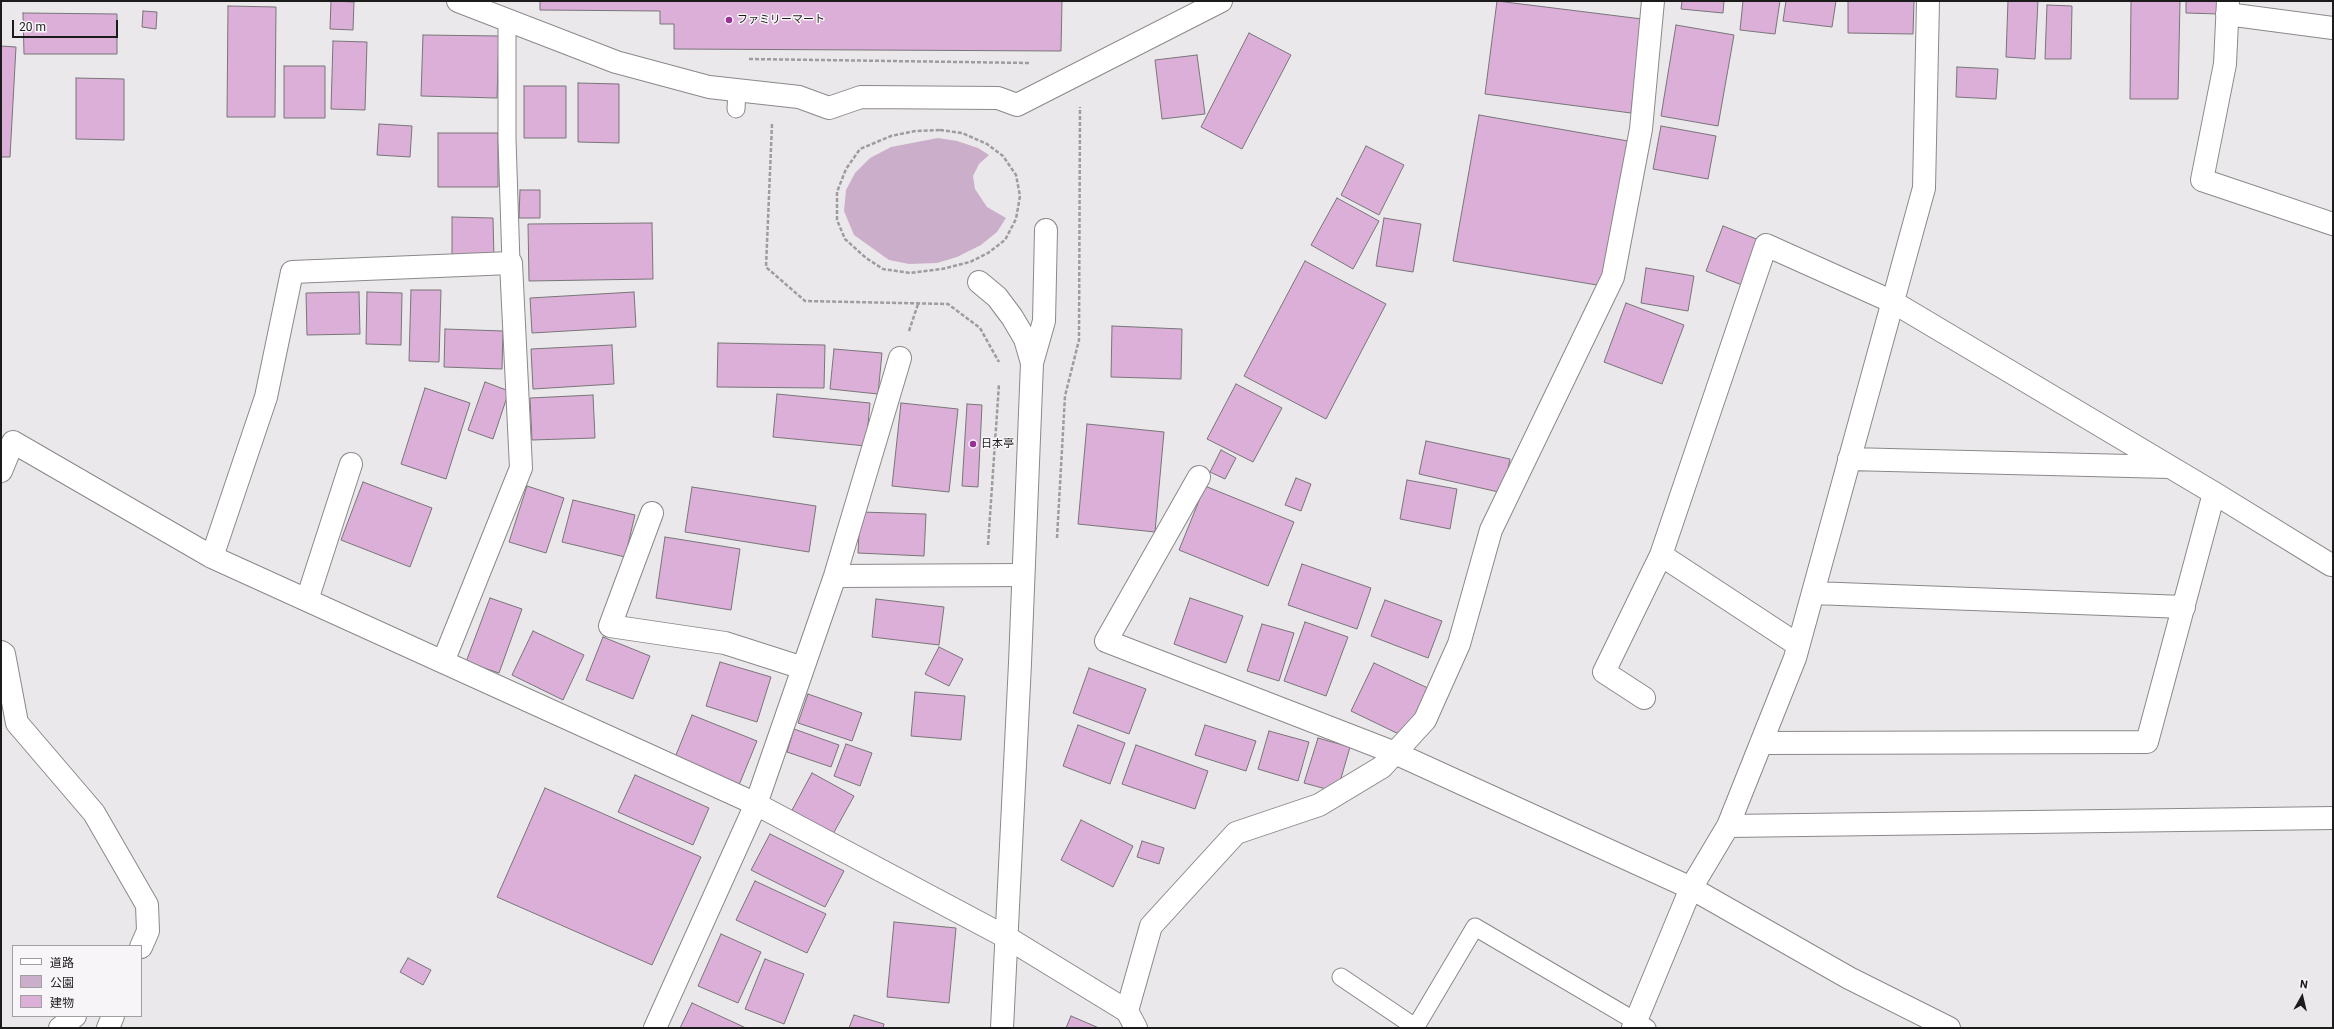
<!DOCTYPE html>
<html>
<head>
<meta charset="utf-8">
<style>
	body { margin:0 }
	#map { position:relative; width:2334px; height:1029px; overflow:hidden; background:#ebe8eb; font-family:Roboto,"Noto Sans JP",sans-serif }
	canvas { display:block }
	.frame { position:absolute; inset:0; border:2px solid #1c1b1c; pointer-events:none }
	.legend { position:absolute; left:12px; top:945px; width:130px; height:72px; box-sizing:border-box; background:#f8f5f8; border:1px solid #a09ea0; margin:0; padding:5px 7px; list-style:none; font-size:12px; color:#1c1b1c }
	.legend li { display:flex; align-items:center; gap:8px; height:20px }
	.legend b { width:20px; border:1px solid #a09ea0 }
	.north { position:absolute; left:2282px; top:977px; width:40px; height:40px; -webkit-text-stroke:3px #f8f5f8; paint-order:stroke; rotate:8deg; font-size:11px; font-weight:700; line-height:16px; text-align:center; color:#1c1b1c }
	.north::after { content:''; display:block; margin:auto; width:14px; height:18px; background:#1c1b1c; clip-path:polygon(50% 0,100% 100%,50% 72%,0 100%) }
	.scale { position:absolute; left:12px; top:20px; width:106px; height:18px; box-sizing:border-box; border:2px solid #1c1b1c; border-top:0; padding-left:5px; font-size:12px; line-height:14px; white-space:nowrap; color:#1c1b1c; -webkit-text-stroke:3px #f8f5f8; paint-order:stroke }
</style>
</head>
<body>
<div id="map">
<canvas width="2334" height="1029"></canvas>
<div class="frame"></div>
<ul class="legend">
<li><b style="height:5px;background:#fff"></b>道路</li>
<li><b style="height:11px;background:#cbaec9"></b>公園</li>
<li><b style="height:11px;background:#dbafd8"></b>建物</li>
</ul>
<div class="north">N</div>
<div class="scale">20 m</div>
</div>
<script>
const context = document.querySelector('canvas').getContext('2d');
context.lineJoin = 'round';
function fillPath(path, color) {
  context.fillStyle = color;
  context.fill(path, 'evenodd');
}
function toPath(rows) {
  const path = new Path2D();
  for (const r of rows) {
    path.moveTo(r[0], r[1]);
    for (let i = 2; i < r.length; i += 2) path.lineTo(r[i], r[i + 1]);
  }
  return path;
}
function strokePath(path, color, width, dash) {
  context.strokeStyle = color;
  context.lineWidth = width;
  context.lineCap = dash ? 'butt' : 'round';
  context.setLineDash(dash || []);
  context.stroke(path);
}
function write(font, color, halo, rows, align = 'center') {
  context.font = font + ' Roboto,"Noto Sans JP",sans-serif';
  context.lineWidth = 3;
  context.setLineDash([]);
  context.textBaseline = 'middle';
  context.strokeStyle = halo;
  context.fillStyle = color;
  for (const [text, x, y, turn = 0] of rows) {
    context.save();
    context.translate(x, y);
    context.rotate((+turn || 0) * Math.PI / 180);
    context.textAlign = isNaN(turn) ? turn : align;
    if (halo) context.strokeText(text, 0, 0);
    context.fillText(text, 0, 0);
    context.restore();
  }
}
fillPath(toPath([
	[938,138,957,141,978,148,989,155,979,164,973,176,975,189,987,207,1006,218,997,232,981,245,957,257,937,263,909,264,889,260,854,235,844,211,846,190,855,173,870,158,891,147]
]), '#cbaec9');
const building = toPath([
	[331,1,354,2,353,30,330,29,331,1],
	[540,1,1062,1,1061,51,674,49,674,24,660,24,660,11,540,10,540,1],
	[1497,1,1642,19,1631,113,1485,94,1497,1],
	[1682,1,1724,1,1723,13,1681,9,1682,1],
	[1743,1,1780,1,1775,34,1740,30,1743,1],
	[1786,1,1836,1,1832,27,1783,21,1786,1],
	[1848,1,1914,1,1913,34,1848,33,1848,1],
	[2008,1,2038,1,2035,59,2006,57,2008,1],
	[2131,1,2180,1,2178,99,2130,99,2131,1],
	[2186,1,2220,1,2219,14,2186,13,2186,1],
	[2047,5,2072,6,2071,59,2045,59,2047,5],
	[228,6,276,7,275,117,227,117,228,6],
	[143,11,157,12,156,29,142,27,143,11],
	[23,13,117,14,117,54,24,54,23,13],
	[1676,25,1734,35,1718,126,1661,116,1676,25],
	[1249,33,1291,55,1242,149,1201,127,1249,33],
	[423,35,499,36,497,98,421,96,423,35],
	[333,41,367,42,365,110,331,109,333,41],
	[1,46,16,47,10,157,1,157,1,46],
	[1197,55,1205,114,1162,119,1155,60,1197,55],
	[284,66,325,66,325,118,284,118,284,66],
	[1957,67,1998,69,1996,99,1956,97,1957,67],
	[76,78,124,79,124,140,76,139,76,78],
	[578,83,619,84,619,143,578,142,578,83],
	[524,86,566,86,566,138,524,138,524,86],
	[1479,115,1628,141,1603,286,1453,261,1479,115],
	[379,124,412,126,410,157,377,155,379,124],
	[1661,126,1716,136,1708,179,1653,169,1661,126],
	[438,133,498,133,498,187,438,187,438,133],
	[1366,146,1404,165,1379,215,1341,195,1366,146],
	[520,190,540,190,540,218,519,218,520,190],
	[1337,198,1379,221,1353,269,1311,245,1337,198],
	[452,217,493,218,494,259,452,259,452,217],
	[1384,218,1421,224,1413,272,1376,266,1384,218],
	[652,223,653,279,529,281,528,224,652,223],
	[1723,226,1759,240,1742,285,1706,271,1723,226],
	[1305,261,1386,304,1326,419,1244,376,1305,261],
	[1646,268,1694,276,1688,311,1641,303,1646,268],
	[411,290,441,290,439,362,409,361,411,290],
	[359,292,360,334,307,335,306,293,359,292],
	[367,292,402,293,401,345,366,344,367,292],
	[634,292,636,327,532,333,530,298,634,292],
	[1626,303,1684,325,1662,384,1604,362,1626,303],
	[1112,326,1182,329,1181,379,1111,377,1112,326],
	[445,329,503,331,502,369,444,367,445,329],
	[718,343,825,345,824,388,717,387,718,343],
	[612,345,614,384,533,389,531,349,612,345],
	[834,349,882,353,878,394,830,389,834,349],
	[485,382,509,391,493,439,468,430,485,382],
	[1236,384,1282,408,1253,462,1207,439,1236,384],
	[425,388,470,403,446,479,401,464,425,388],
	[777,394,870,403,866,446,773,437,777,394],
	[593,395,595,438,532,440,530,398,593,395],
	[901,403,958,409,949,492,892,486,901,403],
	[967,404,982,405,978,487,962,486,967,404],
	[1087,424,1164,432,1155,532,1078,524,1087,424],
	[1426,441,1510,459,1503,493,1419,474,1426,441],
	[1221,450,1236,458,1225,479,1210,472,1221,450],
	[1296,478,1311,484,1301,511,1285,505,1296,478],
	[1407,480,1457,489,1450,529,1400,519,1407,480],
	[363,482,432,508,410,567,341,540,363,482],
	[527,486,564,498,546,553,509,542,527,486],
	[1205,486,1294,522,1268,586,1179,550,1205,486],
	[692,487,816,506,809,552,685,532,692,487],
	[573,500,635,515,625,557,562,542,573,500],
	[860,512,926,514,924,556,858,553,860,512],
	[665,537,740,549,731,610,656,598,665,537],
	[1302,564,1371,588,1357,629,1288,605,1302,564],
	[490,598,522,609,499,673,466,662,490,598],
	[1190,598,1243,616,1226,663,1174,644,1190,598],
	[876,599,944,607,939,645,872,637,876,599],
	[1385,600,1442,621,1428,658,1371,636,1385,600],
	[1305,622,1348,637,1326,696,1284,681,1305,622],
	[1262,624,1294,633,1279,681,1247,671,1262,624],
	[533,631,584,655,563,700,512,675,533,631],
	[603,637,650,656,633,699,586,680,603,637],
	[939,647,963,659,949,686,925,674,939,647],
	[720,662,771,677,757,722,706,706,720,662],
	[1374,663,1430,689,1407,738,1351,711,1374,663],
	[1089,668,1146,689,1129,734,1073,713,1089,668],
	[915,692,965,696,961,740,911,736,915,692],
	[808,694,862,713,852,741,798,723,808,694],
	[692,715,757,741,739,785,674,760,692,715],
	[1078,725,1125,743,1110,784,1063,766,1078,725],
	[1205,725,1256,741,1246,771,1195,755,1205,725],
	[794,729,839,745,831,767,787,752,794,729],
	[1269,731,1309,742,1298,781,1258,769,1269,731],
	[1318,738,1350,747,1337,792,1304,783,1318,738],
	[846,744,872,753,860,786,834,776,846,744],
	[1136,745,1208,771,1195,809,1122,784,1136,745],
	[812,773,854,796,833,834,791,812,812,773],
	[635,775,709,808,693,845,618,812,635,775],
	[545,788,701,857,652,965,497,897,545,788],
	[1081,820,1133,846,1113,887,1061,860,1081,820],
	[770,834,844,871,825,907,751,870,770,834],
	[1142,841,1164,848,1159,864,1137,857,1142,841],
	[755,881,826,914,807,953,736,920,755,881],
	[894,922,956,928,949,1003,887,997,894,922],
	[721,934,761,952,738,1003,698,986,721,934],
	[408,958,431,970,423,985,400,972,408,958],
	[765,959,804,974,784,1024,745,1009,765,959],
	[692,1003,746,1028,680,1028,692,1003],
	[854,1015,884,1024,883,1028,849,1028,854,1015],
	[1071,1016,1099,1028,1066,1028,1071,1016]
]);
fillPath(building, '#dbafd8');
strokePath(building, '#787578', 1);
const service = toPath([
	[507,20,507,139,511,263],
	[736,109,737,90],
	[1341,977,1415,1027],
	[1415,1028,1475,927,1647,1028]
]);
const minor = toPath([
	[458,1,616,62,709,87,799,97,829,108,861,97,998,98,1017,105,1221,1],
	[2228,1,2225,64,2202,180,2333,224],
	[2227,14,2333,28],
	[979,282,997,297,1012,317,1025,339,1032,363],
	[1032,363,1044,321,1046,230],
	[1849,459,2169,467],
	[1,471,13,442,212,557,756,804,1006,937,1127,1011,1136,1028],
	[1199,477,1106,641,1395,753,1691,888,1849,978,1949,1028],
	[652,513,610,626,725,643,803,668],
	[1661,555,1798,645],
	[212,557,266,397,292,272,511,263,521,468,443,662],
	[835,576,1023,575],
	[1813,593,2184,607],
	[307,600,351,464],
	[1,652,4,654,17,723,94,813,147,905,148,931,141,947],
	[1644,698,1604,672,1661,555,1766,245,1893,302,2214,493,2331,565],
	[1761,743,2147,742,2214,493],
	[1728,826,2333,818],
	[1127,1011,1151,926,1236,833,1319,805,1382,767,1425,720,1459,644,1491,530,1613,277,1641,129,1653,1],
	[60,1028,75,1016],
	[108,1028,113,1016],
	[655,1028,756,804,835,576,900,358],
	[1633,1028,1691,888,1728,826,1795,658,1924,188,1928,1]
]);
const tertiary = toPath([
	[1002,1028,1020,663,1032,363]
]);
strokePath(service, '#8b888a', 19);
strokePath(minor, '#8b888a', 24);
strokePath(tertiary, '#8b888a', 24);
strokePath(toPath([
	[749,59,1031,63],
	[772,124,766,267,805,301,948,304,980,328,999,362],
	[940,130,962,133,987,144,1003,156,1016,175,1020,196,1016,219,1005,240,988,253,970,262,942,269,910,273,883,269,866,258,845,239,837,220,837,192,846,169,860,149,891,136,915,131,940,130],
	[909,331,918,304],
	[1057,538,1065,396,1079,340,1080,107],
	[988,545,999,384]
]), '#9e9c9e', 2.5, [4, 2]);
strokePath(service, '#fff', 17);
strokePath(minor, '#fff', 22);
strokePath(tertiary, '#fff', 22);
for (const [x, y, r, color] of [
	[729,20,4,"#963196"],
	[973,444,4,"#963196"]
]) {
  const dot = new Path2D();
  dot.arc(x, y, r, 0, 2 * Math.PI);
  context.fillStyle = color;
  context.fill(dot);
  strokePath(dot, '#f8f5f8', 1.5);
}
write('11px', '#1c1b1c', '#f8f5f8', [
	["ファミリーマート",737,20],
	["日本亭",981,444]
], 'left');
</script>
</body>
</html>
